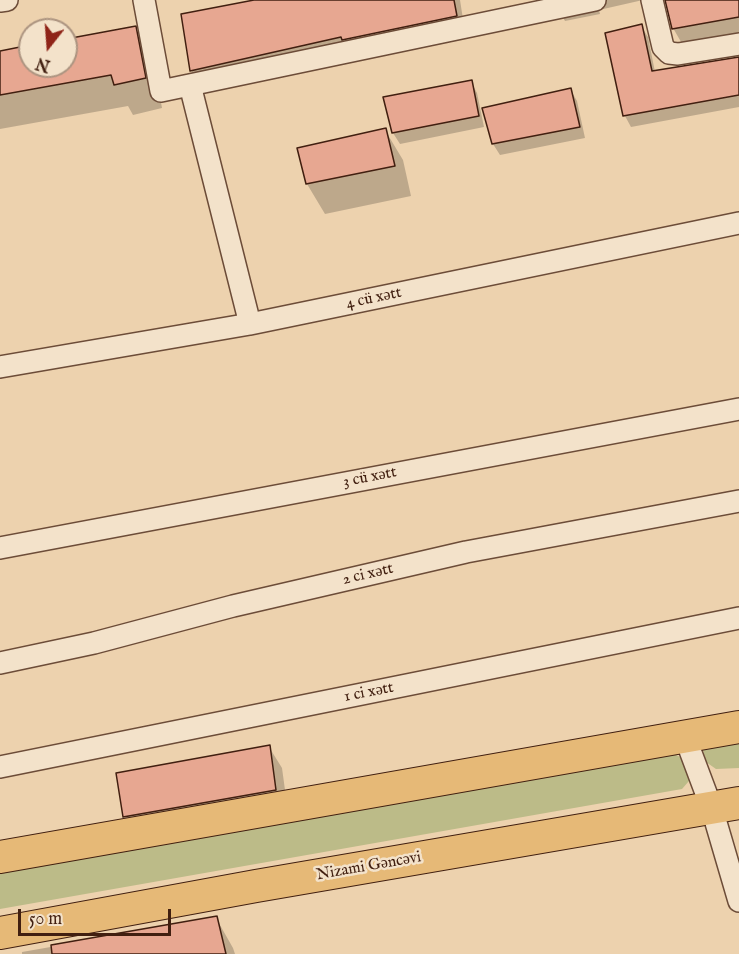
<!DOCTYPE html>
<html>
<head>
<meta charset="utf-8">
<style>
	body { margin:0 }
	#map { position:relative; width:739px; height:954px; overflow:hidden; background:#edd2ae; font-family:"IM FELL English",serif }
	canvas { display:block }
	.north { position:absolute; left:18px; top:18px; width:60px; height:60px; box-sizing:border-box; background:#f3e2ca; border:2px solid #ac9480; border-radius:50%; rotate:197deg; font-size:16px; font-weight:700; line-height:24px; text-align:center; color:#411f10 }
	.north::after { content:''; display:block; margin:auto; width:21px; height:27px; background:#8f2418; clip-path:polygon(50% 0,100% 100%,50% 72%,0 100%) }
	.scale { position:absolute; left:18px; top:909px; width:153px; height:27px; box-sizing:border-box; border:3px solid #411f10; border-top:0; padding-left:8px; font-size:18px; line-height:21px; white-space:nowrap; color:#411f10; -webkit-text-stroke:4px #f3e2ca; paint-order:stroke }
</style>
</head>
<body>
<div id="map">
<canvas width="739" height="954"></canvas>
<div class="north">N</div>
<div class="scale">50 m</div>
</div>
<script>
const context = document.querySelector('canvas').getContext('2d');
context.lineJoin = 'round';
function fillPath(path, color) {
  context.fillStyle = color;
  context.fill(path, 'evenodd');
}
function toPath(rows) {
  const path = new Path2D();
  for (const r of rows) {
    path.moveTo(r[0], r[1]);
    for (let i = 2; i < r.length; i += 2) path.lineTo(r[i], r[i + 1]);
  }
  return path;
}
function strokePath(path, color, width, dash) {
  context.strokeStyle = color;
  context.lineWidth = width;
  context.lineCap = dash ? 'butt' : 'round';
  context.setLineDash(dash || []);
  context.stroke(path);
}
function write(font, color, halo, rows, align = 'center') {
  context.font = font + ' "IM FELL English",serif';
  context.lineWidth = 5;
  context.setLineDash([]);
  context.textBaseline = 'middle';
  context.strokeStyle = halo;
  context.fillStyle = color;
  for (const [text, x, y, turn = 0] of rows) {
    context.save();
    context.translate(x, y);
    context.rotate((+turn || 0) * Math.PI / 180);
    context.textAlign = isNaN(turn) ? turn : align;
    if (halo) context.strokeText(text, 0, 0);
    context.fillText(text, 0, 0);
    context.restore();
  }
}
fillPath(toPath([
	[739,734,739,768,716,769,706,762,703,750,705,743],
	[674,754,684,759,689,769,689,781,682,789,0,909,0,870]
]), '#bcbb88');
fillPath(toPath([
	[261,0,460,0,465,32,201,86,191,70],
	[553,0,643,0,599,10,600,14,565,21],
	[667,0,739,0,739,44,688,54,673,28],
	[641,26,648,37,655,72,739,58,739,107,631,127,625,116,607,34],
	[135,28,153,58,162,108,133,115,128,106,0,129,0,52,30,47,30,66,66,66,66,40],
	[471,82,477,93,484,127,400,144,393,133],
	[570,89,577,101,585,138,500,155,493,144],
	[385,130,403,160,411,196,325,214,307,184,299,149],
	[269,747,282,768,288,812,137,838,125,817],
	[216,918,233,948,235,954,22,954,22,952]
]), '#0003');
const building = toPath([
	[254,0,454,0,457,16,342,40,341,37,190,71,181,14,254,0],
	[665,0,739,0,739,17,672,29,665,0],
	[642,24,652,71,739,57,739,95,623,116,605,33,642,24],
	[136,26,146,78,114,85,111,75,0,95,0,51,30,45,30,66,66,66,66,39,136,26],
	[472,80,479,116,392,133,383,97,472,80],
	[571,88,580,127,492,144,482,108,571,88],
	[386,128,395,166,306,184,297,148,386,128],
	[270,745,276,790,123,817,116,773,270,745],
	[217,916,226,954,52,954,51,945,217,916]
]);
fillPath(building, '#e7a791');
strokePath(building, '#411f10', 1.5);
const street = toPath([
	[144,0,161,91,595,0],
	[652,0,663,47,669,53,678,54,739,44],
	[0,1,7,0],
	[190,85,250,324,739,223],
	[0,367,250,324],
	[0,548,739,409],
	[0,663,94,643,233,606,466,552,739,501],
	[685,737,712,809,739,901],
	[0,767,739,618]
]);
const primary = toPath([
	[0,857,739,727],
	[0,933,256,886,739,803]
]);
strokePath(street, '#6c4c38', 24);
strokePath(primary, '#411f10', 34);
strokePath(street, '#f3e2ca', 21);
strokePath(primary, '#e6b977', 32);
write('16px', '#411f10', '#f3e2ca', [
	["4 cü xətt",374,299,-12],
	["3 cü xətt",370,478,-11],
	["2 ci xətt",368,575,-13],
	["1 ci xətt",369,693,-11],
	["Nizami Gəncəvi",369,867,-10]
]);
</script>
</body>
</html>
